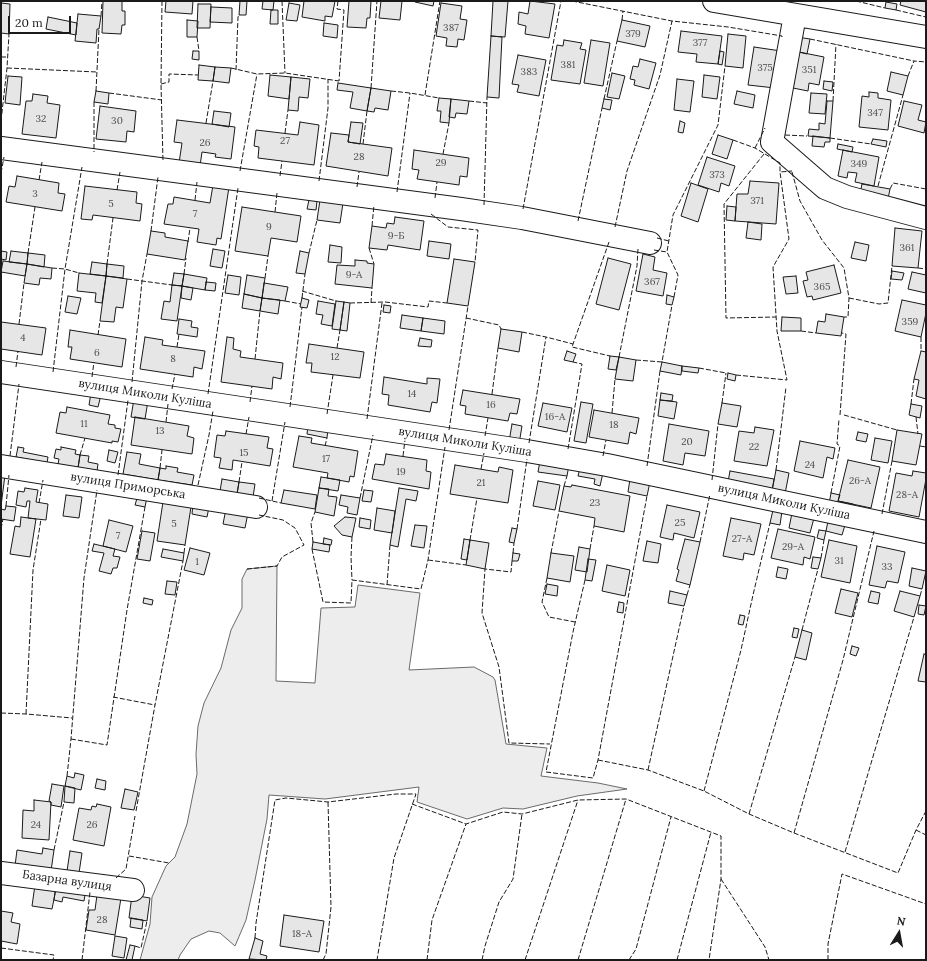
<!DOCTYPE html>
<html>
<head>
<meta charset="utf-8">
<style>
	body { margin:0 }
	#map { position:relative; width:927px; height:961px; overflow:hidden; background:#fff; font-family:Lora,serif }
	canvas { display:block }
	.frame { position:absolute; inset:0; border:2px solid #1a1a1a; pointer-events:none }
	.north { position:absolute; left:879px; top:913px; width:40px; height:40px; -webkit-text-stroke:3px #fff; paint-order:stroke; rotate:11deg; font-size:11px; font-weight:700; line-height:16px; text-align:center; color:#1a1a1a }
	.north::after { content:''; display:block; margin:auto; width:14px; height:18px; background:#1a1a1a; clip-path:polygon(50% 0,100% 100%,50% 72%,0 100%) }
	.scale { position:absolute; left:8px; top:16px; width:63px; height:18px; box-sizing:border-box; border:2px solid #1a1a1a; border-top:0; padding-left:5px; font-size:12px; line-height:14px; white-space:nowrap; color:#1a1a1a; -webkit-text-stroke:3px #fff; paint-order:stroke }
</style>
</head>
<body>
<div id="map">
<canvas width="927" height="961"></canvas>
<div class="frame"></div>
<div class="north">N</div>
<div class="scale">20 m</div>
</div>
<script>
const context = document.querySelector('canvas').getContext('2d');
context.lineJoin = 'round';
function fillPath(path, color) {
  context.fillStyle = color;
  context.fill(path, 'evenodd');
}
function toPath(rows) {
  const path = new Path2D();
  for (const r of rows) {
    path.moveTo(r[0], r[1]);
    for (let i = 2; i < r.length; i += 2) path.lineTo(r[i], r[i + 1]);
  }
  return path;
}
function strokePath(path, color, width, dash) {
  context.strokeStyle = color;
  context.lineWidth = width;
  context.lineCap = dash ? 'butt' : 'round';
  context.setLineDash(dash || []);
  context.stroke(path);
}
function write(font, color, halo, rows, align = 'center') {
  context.font = font + ' Lora,serif';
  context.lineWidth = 3;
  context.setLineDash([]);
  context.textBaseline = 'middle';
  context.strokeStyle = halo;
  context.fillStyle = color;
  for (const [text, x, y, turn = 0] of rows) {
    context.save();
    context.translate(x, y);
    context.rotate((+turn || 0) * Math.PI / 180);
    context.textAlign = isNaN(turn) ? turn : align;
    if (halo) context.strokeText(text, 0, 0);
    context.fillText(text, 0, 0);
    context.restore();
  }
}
const built = toPath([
	[277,566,276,681,315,683,321,608,355,607,358,585,420,593,409,670,474,667,493,677,495,680,506,744,547,748,541,776,598,783,627,789,577,796,523,809,503,808,467,819,417,802,419,787,325,799,269,795,267,819,255,880,246,920,235,946,220,933,209,931,191,939,180,955,178,960,140,960,150,924,152,897,166,866,175,857,187,824,197,774,196,754,198,726,204,703,221,668,231,630,242,608,242,579,247,569,277,566]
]);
fillPath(built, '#ededed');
strokePath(built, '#6a6a6a', 1);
const building = toPath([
	[103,1,122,1,122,11,125,11,125,25,122,25,121,34,102,33,103,1],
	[166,1,193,1,192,14,165,12,166,1],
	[240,1,247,1,246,15,239,15,240,1],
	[263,1,274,1,273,10,262,9,263,1],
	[304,1,335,1,332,17,325,16,325,21,302,17,304,1],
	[346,1,371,1,370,18,367,18,366,28,347,27,349,1,346,1],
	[381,1,402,1,400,20,379,18,381,1],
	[415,1,434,1,433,6,415,2,415,1],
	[493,1,508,1,505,37,491,36,493,1],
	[530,1,555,4,549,38,525,34,526,26,518,24,519,12,528,14,530,1],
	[901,1,926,1,926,12,900,5,901,1],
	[886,2,897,4,896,10,885,8,886,2],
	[1,3,10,4,9,34,1,33,1,3],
	[289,3,300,5,297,21,286,20,289,3],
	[441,3,462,6,460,19,467,20,464,40,458,39,457,47,446,46,447,38,436,36,441,3],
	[198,4,211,4,210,28,197,28,198,4],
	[211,7,232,8,232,23,210,22,211,7],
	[271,10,278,10,278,24,270,24,271,10],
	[78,14,101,16,99,29,97,29,96,43,75,41,78,14],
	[48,17,77,23,76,35,46,29,48,17],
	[187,20,198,21,197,37,187,37,187,20],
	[622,20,650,26,645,47,617,41,622,20],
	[324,23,338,25,337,38,323,36,324,23],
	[681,31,722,36,718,64,696,62,697,54,678,52,681,31],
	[728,34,746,36,743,68,725,66,728,34],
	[491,36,502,37,499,98,487,97,491,36],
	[797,37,810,39,807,54,799,52,797,37],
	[564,40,582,43,580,49,586,50,580,84,551,80,557,45,563,46,564,40],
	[591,40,610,43,603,86,584,83,591,40],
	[754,47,781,51,775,88,748,85,754,47],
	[193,51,199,51,199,60,192,59,193,51],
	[720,51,724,52,722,65,718,64,720,51],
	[799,52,824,57,819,85,809,83,808,91,793,88,799,52],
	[518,55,546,60,539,96,517,92,519,85,512,84,518,55],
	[640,59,656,63,649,89,634,85,635,80,630,79,633,66,638,67,640,59],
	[199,65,215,67,213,81,198,80,199,65],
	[215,67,231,68,229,83,213,81,215,67],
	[891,72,908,76,903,95,887,91,891,72],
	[612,73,625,76,619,99,607,97,612,73],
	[270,75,291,77,289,99,268,96,270,75],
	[704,75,720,77,717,99,702,97,704,75],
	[8,76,22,77,20,105,5,103,8,76],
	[291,77,310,79,308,98,299,97,298,111,288,110,291,77],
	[677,79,694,81,690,112,674,110,677,79],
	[824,81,833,82,832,91,823,89,824,81],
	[338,83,371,88,367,111,350,108,353,92,337,90,338,83],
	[371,88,391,91,388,110,375,108,374,112,367,111,371,88],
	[96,91,109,93,108,104,94,102,96,91],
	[737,91,755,95,753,108,734,104,737,91],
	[869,92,878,93,878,98,891,100,888,130,859,127,862,96,869,97,869,92],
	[811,93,827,94,825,114,809,113,811,93],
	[33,94,48,96,47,103,60,105,56,138,22,134,26,101,32,101,33,94],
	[439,98,451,99,449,123,440,122,441,111,437,111,439,98],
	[451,99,469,101,467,114,456,113,455,118,449,117,451,99],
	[604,99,612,100,610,110,602,108,604,99],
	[827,101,833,101,830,138,808,136,809,129,819,130,819,123,825,124,827,101],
	[904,101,922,105,918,120,926,122,924,133,898,126,904,101],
	[100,106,136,111,134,132,127,131,126,142,96,139,100,106],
	[214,111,231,113,229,127,212,124,214,111],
	[177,120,235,127,231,159,215,157,216,154,202,152,200,166,179,163,182,143,174,142,177,120],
	[680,121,685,123,683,133,678,132,680,121],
	[300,122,319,125,314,165,258,158,259,147,254,146,256,130,298,135,300,122],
	[351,122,363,123,360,144,348,142,351,122],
	[331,133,349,135,348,142,392,148,388,176,326,166,331,133],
	[718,135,733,140,727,159,712,154,718,135],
	[813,136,830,138,830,142,825,142,824,147,812,146,813,136],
	[873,139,887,141,886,147,871,144,873,139],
	[838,144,853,147,852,152,837,149,838,144],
	[414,150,469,158,467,177,460,176,459,185,417,179,419,170,412,169,414,150],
	[843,150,879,157,874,186,855,182,857,173,848,172,847,178,838,176,843,150],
	[707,157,735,166,729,186,721,183,719,192,698,185,707,157],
	[17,176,59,183,58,193,65,194,62,211,6,202,9,186,15,187,17,176],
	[750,181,779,183,776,224,735,221,737,194,748,194,750,181],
	[691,183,708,189,698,222,681,216,691,183],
	[862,184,890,189,888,199,860,194,862,184],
	[213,185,229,187,221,239,217,238,216,245,197,242,199,229,164,224,168,204,173,204,174,197,210,203,213,185],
	[85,186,137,192,136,203,142,204,140,221,93,215,92,220,81,219,85,186],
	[309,200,317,201,316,210,307,209,309,200],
	[320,200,343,203,340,223,317,220,320,200],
	[727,206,736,207,735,221,726,220,727,206],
	[242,207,301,216,297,242,271,238,268,256,235,251,242,207],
	[395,217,424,221,420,250,388,245,387,250,369,248,372,226,386,228,387,223,394,224,395,217],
	[748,222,762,224,761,240,746,238,748,222],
	[895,228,922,231,918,268,892,266,895,228],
	[151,231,165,233,165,237,188,241,185,260,147,254,151,231],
	[429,241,451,244,449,259,427,256,429,241],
	[855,242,869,245,866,261,851,258,855,242],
	[330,245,342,247,341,263,328,262,330,245],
	[213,249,225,251,222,268,210,266,213,249],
	[1,251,7,252,6,260,1,259,1,251],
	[11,251,28,253,27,264,9,262,11,251],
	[300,251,309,253,305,274,296,273,300,251],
	[28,253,45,255,44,267,27,264,28,253],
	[643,254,655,257,653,270,667,273,663,296,636,291,643,254],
	[608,258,631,264,619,310,596,304,608,258],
	[454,259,475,262,468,306,447,303,454,259],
	[355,260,367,261,367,263,374,264,372,288,335,284,337,265,355,266,355,260],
	[3,261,27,264,25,276,1,272,3,261],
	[92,262,107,264,106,276,90,274,92,262],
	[27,264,52,268,51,279,40,278,39,285,24,283,27,264],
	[107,264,124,266,123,278,106,276,107,264],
	[834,265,841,293,813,300,812,296,807,297,803,281,808,280,806,272,834,265],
	[892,271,904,273,902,280,891,279,892,271],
	[912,272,926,275,926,293,908,289,912,272],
	[79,273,106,276,102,303,95,302,96,293,77,291,79,273],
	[174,273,184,274,182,286,172,285,174,273],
	[184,274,207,278,205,290,182,286,184,274],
	[228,275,241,277,239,295,225,293,228,275],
	[247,275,265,278,262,298,244,294,247,275],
	[106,276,127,279,123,308,116,307,114,322,100,321,106,276],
	[796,276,798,293,786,294,783,277,796,276],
	[206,282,216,283,215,291,205,290,206,282],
	[264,283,288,287,285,301,262,298,264,283],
	[172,285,182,286,177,321,161,319,164,301,170,302,172,285],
	[182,286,193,288,191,300,181,298,182,286],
	[244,294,262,298,260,311,242,308,244,294],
	[667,295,674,297,672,305,666,304,667,295],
	[68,296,81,298,77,314,65,312,68,296],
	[262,298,280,300,278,314,260,311,262,298],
	[302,298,309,300,307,308,300,307,302,298],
	[902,300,926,305,926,313,921,337,895,331,902,300],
	[318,301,335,304,332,326,321,324,323,315,316,314,318,301],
	[336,301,344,302,340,330,332,329,336,301],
	[344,302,350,303,347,331,340,330,344,302],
	[384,305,391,306,390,313,383,312,384,305],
	[826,314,844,317,841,336,816,333,818,321,825,322,826,314],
	[402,315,423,318,421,331,400,328,402,315],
	[782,317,801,318,801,331,781,331,782,317],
	[423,318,445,321,444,334,421,331,423,318],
	[179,319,192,321,191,327,198,328,197,337,177,334,179,319],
	[1,322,46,328,42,355,1,349,1,322],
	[501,329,522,332,519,352,498,348,501,329],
	[70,330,126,339,122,367,70,359,72,347,68,347,70,330],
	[145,337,163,340,162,345,205,351,202,369,194,367,193,377,140,369,145,337],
	[227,337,234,338,233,349,241,351,240,357,283,363,281,379,273,377,272,389,221,382,227,337],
	[420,338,432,340,431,347,418,346,420,338],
	[309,344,364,352,360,378,311,372,312,363,306,363,309,344],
	[567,351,576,354,573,362,564,360,567,351],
	[921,351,926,352,926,399,916,396,919,380,914,379,921,351],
	[610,356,619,357,616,370,608,369,610,356],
	[619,357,636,360,633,381,615,379,619,357],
	[662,362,682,366,681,375,660,371,662,362],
	[682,366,699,368,698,373,682,371,682,366],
	[728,373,736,375,735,381,727,379,728,373],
	[384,377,427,384,427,378,440,379,437,403,432,402,430,412,388,405,389,395,382,394,384,377],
	[463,390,520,399,517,414,510,413,508,421,465,414,466,406,460,405,463,390],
	[91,393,101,395,98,407,89,405,91,393],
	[661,393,673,395,672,401,660,400,661,393],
	[134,399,148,401,145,419,131,417,134,399],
	[660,400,677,402,674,419,658,416,660,400],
	[581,402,593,404,586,443,574,441,581,402],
	[543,403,572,408,567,432,538,426,543,403],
	[722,403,741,406,737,427,718,424,722,403],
	[911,404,922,406,920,418,909,415,911,404],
	[67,407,110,415,108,424,115,425,115,428,121,429,118,442,112,441,112,443,56,433,60,412,66,413,67,407],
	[594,410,639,418,636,434,630,432,628,444,589,437,594,410],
	[135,417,189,426,187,436,194,438,192,454,131,445,135,417],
	[512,424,522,426,519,444,509,442,512,424],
	[669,424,709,431,705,456,685,453,683,465,663,461,669,424],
	[308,425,328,428,327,438,307,434,308,425],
	[755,427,774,430,767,466,734,461,739,431,754,433,755,427],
	[897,430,922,434,916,465,892,461,897,430],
	[226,431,269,437,267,448,273,449,270,466,233,460,232,470,219,468,221,458,214,457,217,435,225,436,226,431],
	[858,432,868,434,866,442,856,440,858,432],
	[299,436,312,438,311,443,358,451,354,477,350,476,349,482,327,478,328,473,293,467,299,436],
	[875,438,892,441,888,463,871,460,875,438],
	[800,441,835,448,833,459,827,457,823,478,794,471,800,441],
	[18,447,24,448,23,452,48,457,47,463,16,457,18,447],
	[61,447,76,450,75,454,80,455,78,468,58,464,59,459,54,458,56,449,61,450,61,447],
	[109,450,118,452,115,463,107,461,109,450],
	[127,452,141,454,139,464,160,468,158,480,123,474,127,452],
	[386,454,427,460,426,471,431,472,429,489,372,479,375,464,384,465,386,454],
	[80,455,89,456,88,462,98,464,97,471,78,468,80,455],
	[848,460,880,467,871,508,838,501,848,460],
	[540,461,569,465,567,476,538,472,540,461],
	[455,465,498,472,499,467,513,470,508,503,450,494,455,465],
	[166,466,178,468,177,472,194,475,192,485,158,480,160,468,166,469,166,466],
	[580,468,603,473,600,486,594,484,595,479,578,476,580,468],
	[776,470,789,473,785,494,772,491,776,470],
	[730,471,774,479,772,491,728,482,730,471],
	[913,471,926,473,926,479,919,517,889,511,896,473,912,476,913,471],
	[1,475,5,475,1,506,1,475],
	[321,477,340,480,338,491,319,488,321,477],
	[222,479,239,482,237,494,220,491,222,479],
	[630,479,650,482,647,496,628,492,630,479],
	[538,481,560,485,555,510,533,506,538,481],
	[239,482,255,484,253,497,237,494,239,482],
	[572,485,630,496,624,532,594,526,595,518,559,511,564,486,571,487,572,485],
	[25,488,38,490,36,502,48,504,46,520,28,518,30,501,27,501,26,507,16,505,18,491,24,492,25,488],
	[319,488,329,489,328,496,337,497,334,516,315,512,319,488],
	[399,488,418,491,416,501,406,499,398,547,390,545,399,488],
	[284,490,317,495,315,509,281,503,284,490],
	[364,490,373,491,371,502,362,501,364,490],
	[831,493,840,495,838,501,853,504,852,510,829,504,831,493],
	[66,495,82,497,79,518,63,516,66,495],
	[138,495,147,497,145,507,135,505,138,495],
	[341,495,360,498,357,515,347,513,348,507,339,505,341,495],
	[163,502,191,507,185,545,157,541,163,502],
	[193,504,209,507,207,517,192,514,193,504],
	[667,505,700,512,694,538,674,533,673,540,660,537,667,505],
	[6,506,16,507,14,521,1,519,1,509,5,510,6,506],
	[377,508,395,511,392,533,374,530,377,508],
	[226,509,248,513,245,528,223,524,226,509],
	[773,510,782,511,780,525,770,523,773,510],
	[792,513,814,518,810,533,789,528,792,513],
	[21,517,36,519,30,557,10,554,15,526,20,527,21,517],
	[345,517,356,518,352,537,342,535,334,526,345,517],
	[360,518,371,520,370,529,359,527,360,518],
	[731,518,761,524,754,555,744,553,743,560,723,556,731,518],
	[109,520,133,526,126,552,103,546,109,520],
	[828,521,845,525,842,535,826,531,828,521],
	[415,525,427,526,424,548,411,546,415,525],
	[512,528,517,529,514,543,509,542,512,528],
	[778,529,815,537,810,559,804,557,803,565,771,558,778,529],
	[819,530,826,531,824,540,817,538,819,530],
	[142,531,155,533,150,561,137,559,142,531],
	[324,538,332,540,331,545,323,544,324,538],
	[464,539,470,540,467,560,461,559,464,539],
	[685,539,700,542,690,585,676,581,679,570,677,569,685,539],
	[470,540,489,543,485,569,466,565,470,540],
	[829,540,857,546,850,583,821,577,829,540],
	[647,541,661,544,658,563,643,561,647,541],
	[313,542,330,545,329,552,312,549,313,542],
	[94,544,115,549,113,556,120,557,117,568,113,568,111,574,99,571,104,553,92,551,94,544],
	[877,546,905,552,898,583,887,581,885,588,869,585,877,546],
	[579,547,590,549,587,572,575,570,579,547],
	[190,548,210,553,204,575,184,570,190,548],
	[163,549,184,553,183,561,161,557,163,549],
	[513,553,520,554,518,561,512,561,513,553],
	[551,553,574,556,570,582,547,578,551,553],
	[813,557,821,558,818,569,811,568,813,557],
	[588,559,596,560,592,581,585,580,588,559],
	[607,565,630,570,625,596,602,591,607,565],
	[778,567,788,569,786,579,776,577,778,567],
	[912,568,926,571,922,589,909,586,912,568],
	[167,581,177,582,175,595,165,594,167,581],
	[547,584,558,586,557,596,545,594,547,584],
	[841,589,858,593,852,617,835,613,841,589],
	[670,591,687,595,684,606,668,603,670,591],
	[871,591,880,593,878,604,868,602,871,591],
	[900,591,920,596,914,617,894,611,900,591],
	[144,598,153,600,152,605,143,603,144,598],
	[619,602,624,603,623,613,617,612,619,602],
	[919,605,926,606,924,615,918,614,919,605],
	[740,615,745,616,743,625,738,624,740,615],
	[794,628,799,629,797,638,792,637,794,628],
	[802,630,812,633,806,660,795,657,802,630],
	[852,646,859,648,856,656,850,654,852,646],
	[924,654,926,655,926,682,918,681,924,654],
	[75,773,84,775,81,790,65,786,67,776,74,778,75,773],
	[97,779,106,781,105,790,95,788,97,779],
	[52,784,64,786,61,807,51,805,51,802,49,801,52,784],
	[65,786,75,788,74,803,64,802,65,786],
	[125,789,138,792,134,810,121,808,125,789],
	[34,800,51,802,49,840,22,838,23,810,34,811,34,800],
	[97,804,111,807,104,846,73,840,79,808,91,810,92,806,96,807,97,804],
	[43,848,54,850,51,871,15,866,17,850,42,854,43,848],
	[70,851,82,853,79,873,67,871,70,851],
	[56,884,86,889,84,901,63,897,62,902,54,900,56,884],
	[35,885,56,889,52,909,32,906,35,885],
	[97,895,121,898,115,935,86,930,89,910,95,910,97,895],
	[132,895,150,898,147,921,129,918,132,895],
	[1,911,13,913,11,922,20,924,17,944,1,941,1,911],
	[284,915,324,921,319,952,280,946,284,915],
	[131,918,143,920,142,929,130,927,131,918],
	[115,936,127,938,124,958,112,956,115,936],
	[255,938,263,941,260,954,267,956,266,960,249,959,255,938],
	[130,945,135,946,132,960,126,960,130,945]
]);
fillPath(building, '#e6e6e6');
strokePath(building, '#1a1a1a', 1);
const minor = toPath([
	[714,1,926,37],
	[795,15,772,142,825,188,847,197,926,218],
	[1,148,461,209,522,218,650,243],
	[1,372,527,451,607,465,926,532],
	[1,466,256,507],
	[1,873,133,890]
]);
strokePath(minor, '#1a1a1a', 24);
strokePath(minor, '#fff', 22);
strokePath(toPath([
	[162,1,161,84,163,161],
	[282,1,285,73],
	[338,1,337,9,344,10,339,81],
	[572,1,672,21,728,27,782,36,782,37],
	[856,1,885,8],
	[896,10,926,17],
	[101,16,102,1],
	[622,20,623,11],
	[197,37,199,51],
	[810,39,914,61],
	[1,57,8,57],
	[7,68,97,72],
	[231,68,257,74,285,73,339,81],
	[236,70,238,17,239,15],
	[908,76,914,61,926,62],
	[161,84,169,82,169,74,198,75],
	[371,88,377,1],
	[96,91,99,29],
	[391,91,410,93,439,98],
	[109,93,162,100],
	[425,95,440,1],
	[604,99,617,41],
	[469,101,487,103],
	[833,101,836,44],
	[94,102,94,152],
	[1,121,7,68,9,34],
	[206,123,213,81],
	[285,133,288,110],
	[785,135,807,136],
	[830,138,871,144],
	[733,140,755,148,780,163,780,172,792,171],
	[363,144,367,111],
	[755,148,765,128],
	[443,154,449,123],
	[764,154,724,204,726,318,776,317],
	[240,171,257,74],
	[792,172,800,201,822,240,844,268,849,298,848,317,844,317],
	[1,173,4,157],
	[280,176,282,161],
	[39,180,42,162],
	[319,181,328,108,328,79],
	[878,186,903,95],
	[357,187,359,172],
	[890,189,893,183,926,189],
	[117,190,120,172],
	[397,192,410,93],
	[435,198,437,182],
	[195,200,197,182],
	[484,205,487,97],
	[523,209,561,1],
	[275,212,277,193],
	[431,214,448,227,478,230,475,262],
	[578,221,602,108],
	[372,226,374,205],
	[615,227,627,171,660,75,672,21],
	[151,231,158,177],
	[657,238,669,241],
	[188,242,190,228],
	[609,242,572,347,610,356],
	[369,248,374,264],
	[654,250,667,252],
	[28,253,35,207],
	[309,253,317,220],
	[107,264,113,218],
	[52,268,65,269,79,273],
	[918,268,926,269],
	[184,274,186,258],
	[265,278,268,256],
	[127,279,172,285],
	[302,291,336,301],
	[674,297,678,275,667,252,673,215,718,125,725,66],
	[302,298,305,274],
	[849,298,879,304,888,303,892,266],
	[285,301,301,304],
	[350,303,385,302,428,307,429,301,447,303],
	[371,303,372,288],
	[466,318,499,325,501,329],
	[19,324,24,283],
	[801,331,816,333],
	[522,332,546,337,573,344],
	[98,335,100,321],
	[921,337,921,351],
	[177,347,179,334],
	[337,348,340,330],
	[619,357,637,266,638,249],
	[255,359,260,311],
	[636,360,662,362,672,305],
	[16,367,18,351],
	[699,368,726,373],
	[53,372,65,269,82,167],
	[736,375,787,380,777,331,773,267,789,239,780,172],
	[92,377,94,362],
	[132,382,142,281,147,254],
	[172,389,175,374],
	[208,394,238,188],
	[492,394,498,348],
	[250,402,252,386],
	[722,403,726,373],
	[911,404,914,379],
	[290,407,302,307],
	[612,413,615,379],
	[327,414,333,375],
	[840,415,846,334,842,333],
	[844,415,897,430],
	[916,417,918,434],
	[367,419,382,303],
	[166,422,168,404],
	[449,430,468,306],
	[246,434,249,417],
	[485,436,488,418],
	[529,443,546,337],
	[325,446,327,438],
	[920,446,926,447],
	[568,449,582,364,573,362],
	[80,455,85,438],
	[10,456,19,384],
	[403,456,405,440],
	[603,456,606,440],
	[647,466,660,371],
	[160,468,162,450],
	[481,469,484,453],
	[776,470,786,387],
	[118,475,128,400],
	[712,480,718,424],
	[239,482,242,462],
	[198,485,209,435,213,411],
	[564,486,567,476],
	[831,493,840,446,837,444,839,419],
	[259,498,281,503],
	[360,498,373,435],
	[272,501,285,422],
	[39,503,43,480],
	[6,506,9,475],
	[882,514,892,461],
	[1,529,3,519],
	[517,529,527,459],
	[352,537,351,557,352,580],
	[470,540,477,498],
	[313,542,311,523,315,512],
	[700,542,710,494],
	[312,549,323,602,351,603,352,580,421,589,428,560,445,447],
	[590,549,594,526],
	[184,553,185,545],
	[513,553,514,543],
	[551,553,559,511],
	[821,558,824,540],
	[428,560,466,565],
	[512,561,511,572,485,569,482,613,499,667,509,743,550,744],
	[247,569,277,566,282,557,304,545,295,528,283,520,259,515],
	[547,578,542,602,549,617,575,622],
	[585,580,573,632,546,772,593,778,598,760,647,496],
	[387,585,390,545],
	[687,595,690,585],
	[920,596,922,589],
	[802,630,818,569],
	[113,697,155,705],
	[1,713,26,714,72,718],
	[26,714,33,570,41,519],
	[71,739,107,745,127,610,145,507],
	[598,760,648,770,704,791,749,814,794,833,898,873,916,830,926,811],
	[648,770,684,606],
	[67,776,71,739,84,578,97,490],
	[704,791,741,650,753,595,770,523],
	[412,804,466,824,503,812,522,814,578,800,626,799,721,836,721,879,709,960],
	[136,811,155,705,183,561],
	[749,814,795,657],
	[916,830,926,835],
	[794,833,843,660,874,531],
	[54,850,64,802],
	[845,852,914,617],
	[129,856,169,863],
	[116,878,126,869,135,816],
	[721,879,765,947,769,960],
	[255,938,256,923,275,800,286,798,328,802,396,794,416,794,394,858,377,960],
	[135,946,141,948,147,921],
	[1,948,54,955,53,960],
	[82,960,90,892],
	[323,960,326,954,331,907,328,802],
	[427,960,432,920,466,824],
	[482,960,485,946,499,902,513,879,522,814],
	[525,960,578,800],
	[578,960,626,799],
	[629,960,636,949,671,817],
	[677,960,711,832],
	[828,960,828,944,842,874,926,904]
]), '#1a1a1a', 1, [5, 2]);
write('10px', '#4d4d4d', null, [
	["387",451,28],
	["379",633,34],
	["377",700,43],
	["381",568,65],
	["375",765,68],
	["351",809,70],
	["383",529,72],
	["347",875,113],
	["32",41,119],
	["30",117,121],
	["27",285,141],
	["26",205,143],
	["28",359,157],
	["29",441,163],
	["349",859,164],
	["373",717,175],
	["3",35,194],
	["371",757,201],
	["5",111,204],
	["7",195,214],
	["9",269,227],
	["9-Б",396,236],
	["361",907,248],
	["9-А",354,275],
	["367",652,282],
	["365",822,287],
	["359",910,322],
	["4",23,338],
	["6",97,353],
	["12",335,357],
	["8",173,359],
	["14",412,394],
	["16",491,405],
	["16-А",555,417],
	["11",84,424],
	["18",614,425],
	["13",160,431],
	["20",687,442],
	["22",754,447],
	["15",244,453],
	["17",326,459],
	["24",810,465],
	["19",401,472],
	["26-А",860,481],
	["21",481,483],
	["28-А",907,495],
	["23",595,503],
	["25",680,523],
	["5",174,524],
	["7",118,536],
	["27-А",742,539],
	["29-А",793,547],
	["31",839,561],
	["1",197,562],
	["33",887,567],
	["24",36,825],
	["26",92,825],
	["28",102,920],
	["18-А",302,934]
]);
write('12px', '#1a1a1a', '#fff', [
	["вулиця Миколи Куліша",145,394,9],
	["вулиця Миколи Куліша",465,442,9],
	["вулиця Приморська",128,486,9],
	["вулиця Миколи Куліша",784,502,12],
	["Базарна вулиця",67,881,8]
]);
</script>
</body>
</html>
